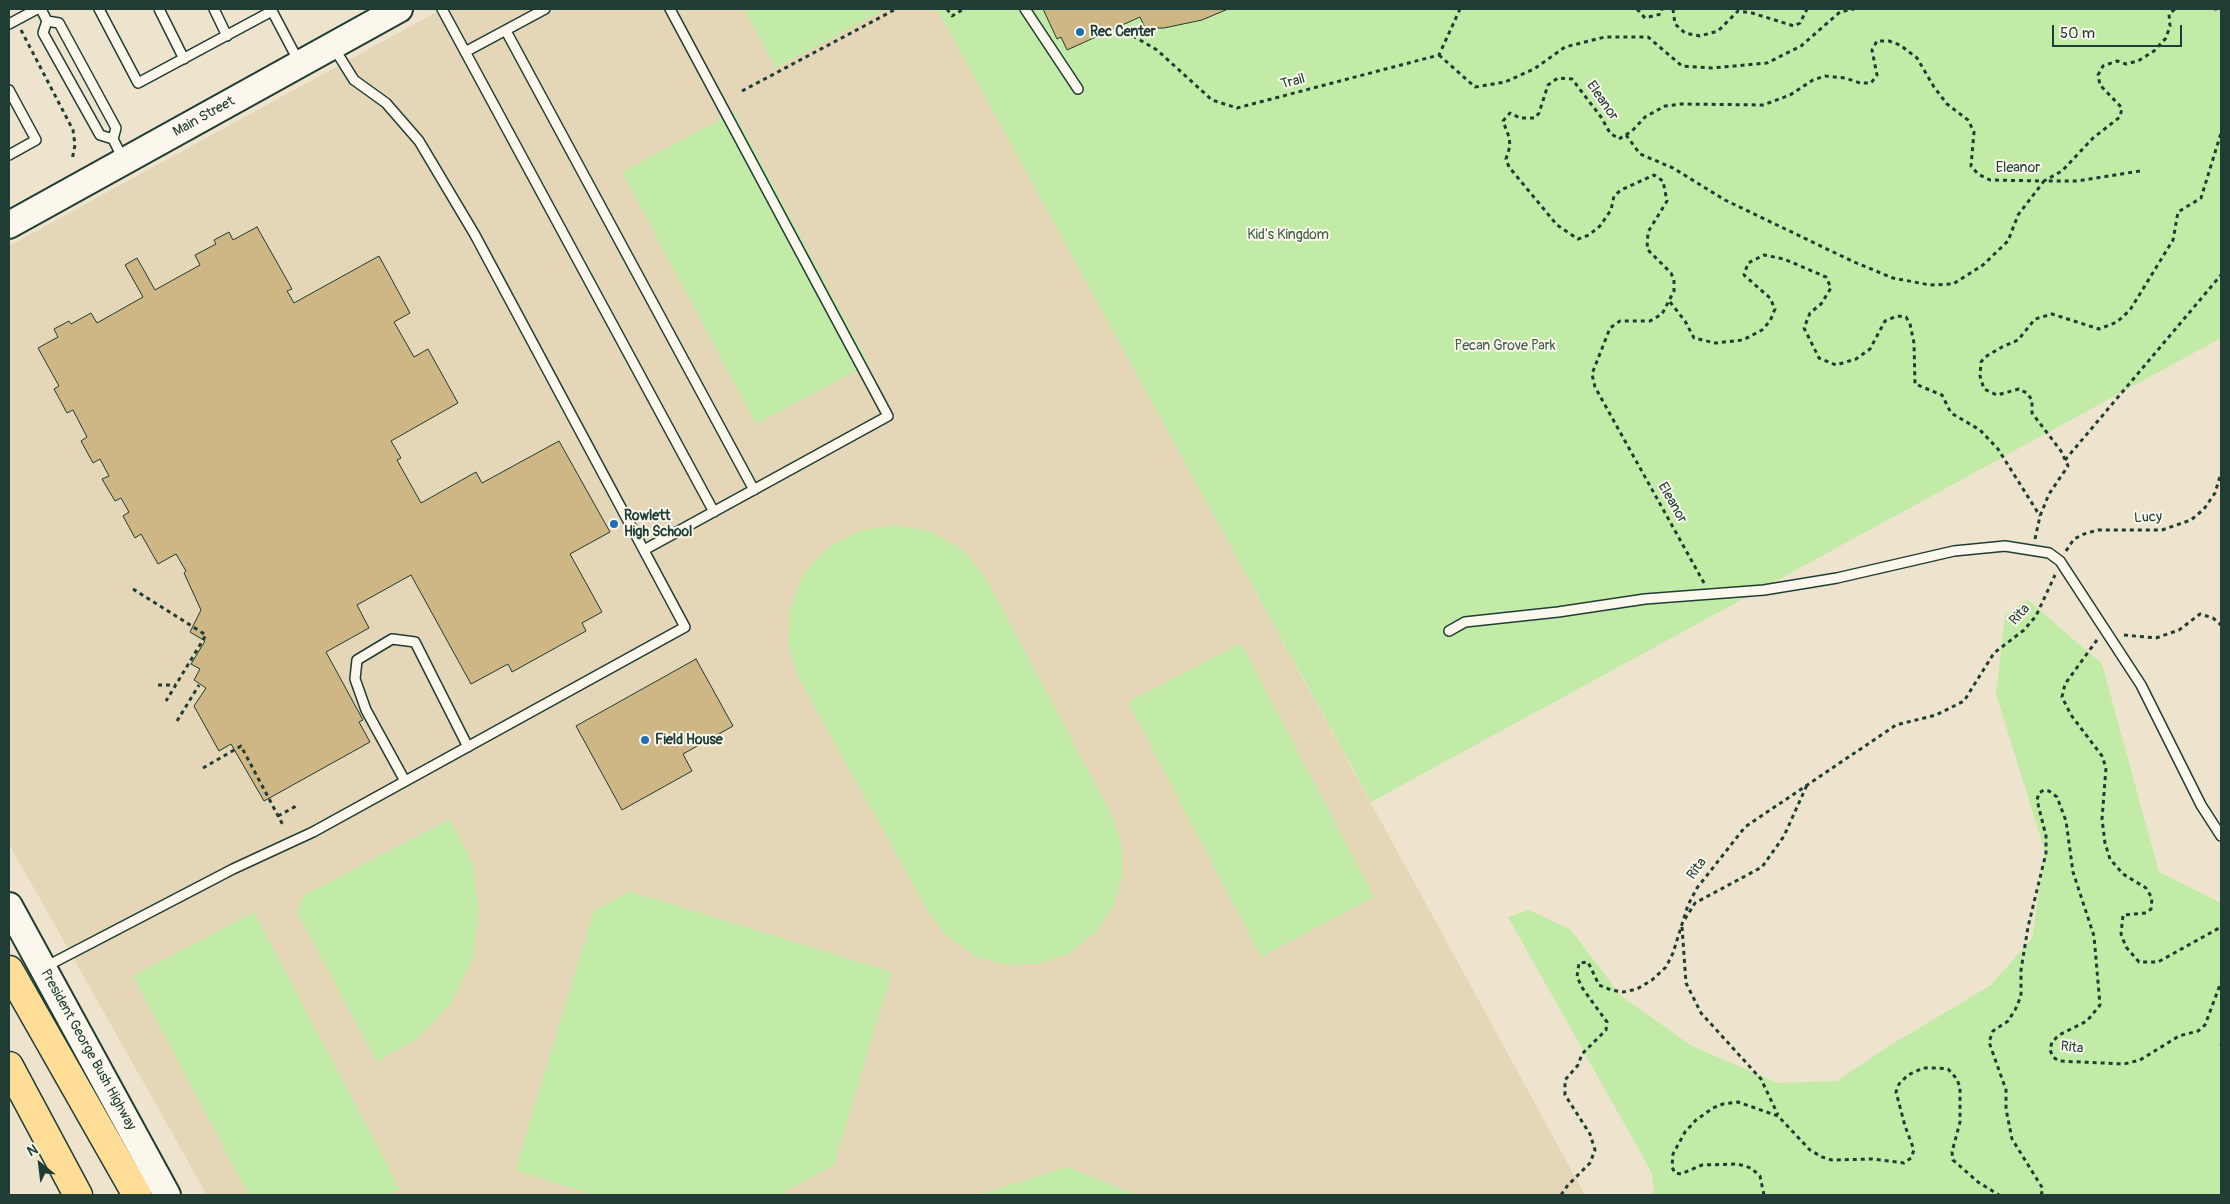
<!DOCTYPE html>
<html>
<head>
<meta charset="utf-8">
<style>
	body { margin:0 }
	#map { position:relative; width:2230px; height:1204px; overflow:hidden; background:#eee4cd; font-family:Pangolin,sans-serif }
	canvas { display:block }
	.frame { position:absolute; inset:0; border:10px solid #1f3d34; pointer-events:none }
	.north { position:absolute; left:15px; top:1139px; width:50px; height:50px; -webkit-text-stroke:4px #fbf7ec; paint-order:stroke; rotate:331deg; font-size:14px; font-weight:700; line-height:20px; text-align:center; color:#1f3d34 }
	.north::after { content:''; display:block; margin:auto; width:18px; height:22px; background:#1f3d34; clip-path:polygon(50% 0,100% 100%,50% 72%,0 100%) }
	.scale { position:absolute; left:2052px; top:25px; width:130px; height:22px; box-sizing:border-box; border:2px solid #1f3d34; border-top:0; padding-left:6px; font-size:15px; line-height:18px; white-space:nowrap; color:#1f3d34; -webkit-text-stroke:4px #fbf7ec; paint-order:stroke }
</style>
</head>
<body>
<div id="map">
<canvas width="2230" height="1204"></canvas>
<div class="frame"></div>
<div class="north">N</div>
<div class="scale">50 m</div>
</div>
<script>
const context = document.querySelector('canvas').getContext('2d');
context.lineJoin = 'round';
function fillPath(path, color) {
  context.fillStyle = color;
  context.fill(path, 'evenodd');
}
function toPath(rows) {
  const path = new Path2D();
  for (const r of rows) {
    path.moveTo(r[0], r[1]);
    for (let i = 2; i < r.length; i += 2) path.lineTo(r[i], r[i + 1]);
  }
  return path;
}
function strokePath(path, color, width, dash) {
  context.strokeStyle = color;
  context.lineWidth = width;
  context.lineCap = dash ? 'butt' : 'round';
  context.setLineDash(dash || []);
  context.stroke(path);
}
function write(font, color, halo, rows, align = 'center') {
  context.font = font + ' Pangolin,sans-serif';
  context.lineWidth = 4;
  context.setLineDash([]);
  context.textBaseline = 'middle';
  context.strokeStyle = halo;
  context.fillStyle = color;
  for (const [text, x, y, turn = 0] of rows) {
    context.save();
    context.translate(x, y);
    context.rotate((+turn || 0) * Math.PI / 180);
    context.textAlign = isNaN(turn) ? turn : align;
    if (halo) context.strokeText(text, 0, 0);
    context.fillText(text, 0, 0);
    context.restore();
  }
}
fillPath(toPath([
	[442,9,937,9,1585,1195,1137,1195,1067,1167,978,1195,207,1195,9,844,9,246]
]), '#e4d6b7');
fillPath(toPath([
	[744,9,886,9,776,68],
	[937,9,2221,9,2221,338,1371,802],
	[734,112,869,364,756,424,622,172],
	[894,525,930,531,961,549,985,576,1109,810,1121,841,1123,873,1114,905,1096,932,1070,953,1039,964,1006,965,975,956,947,937,928,911,799,679,788,645,790,609,803,575,827,548,859,531],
	[2027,599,2102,664,2159,872,2221,903,2221,1195,1654,1195,1652,1173,1508,917,1529,910,1571,930,1621,996,1692,1046,1778,1083,1837,1081,1889,1046,1991,985,2032,938,2045,852,1996,694,2005,616],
	[1241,643,1374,897,1261,957,1128,702],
	[450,819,472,862,479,910,473,958,452,1002,419,1037,377,1062,297,912,304,895],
	[629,891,892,972,834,1165,778,1195,593,1195,515,1170,594,911],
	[254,912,400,1189,388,1195,249,1195,133,976],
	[1067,1167,1137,1195,978,1195]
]), '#c2eba7');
const building = toPath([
	[1043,9,1228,9,1202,20,1164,28,1145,28,1140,17,1067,50,1061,37,1057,39,1043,9],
	[257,227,292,289,287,291,294,303,379,256,410,313,394,322,414,357,428,349,458,403,391,441,401,458,397,460,421,503,476,472,482,483,559,441,610,532,570,554,602,612,582,623,586,631,512,672,508,664,471,684,411,575,357,605,369,628,326,652,363,720,359,722,370,742,264,801,231,744,219,751,194,706,206,688,194,680,200,669,191,664,205,641,190,632,201,610,184,573,186,571,176,554,158,564,141,534,135,538,123,516,129,512,121,498,115,501,102,479,109,476,100,459,93,463,81,441,87,437,73,410,67,413,54,389,59,386,38,348,58,337,54,329,69,321,71,324,91,313,97,323,143,297,125,265,137,258,155,290,200,265,195,255,216,244,214,240,229,232,233,240,257,227],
	[696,659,733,726,683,754,692,771,622,810,576,726,696,659]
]);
fillPath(building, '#ceb685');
strokePath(building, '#1f3d34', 1);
const lane = toPath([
	[41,9,47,21,59,23,116,128,113,139],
	[99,9,138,83,272,11],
	[159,9,184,59],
	[214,9,227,36],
	[271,9,299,62],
	[442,9,714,512],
	[1025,9,1078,89],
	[47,21,43,33,100,135,113,139,123,159],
	[9,24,37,9],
	[506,31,754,490],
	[465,52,545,9],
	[9,90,36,140,9,155],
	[644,550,888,416,670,9],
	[1449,631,1465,622,1558,612,1645,599,1764,590,1837,578,1954,551,2005,546,2049,553,2060,561,2141,685,2201,805,2221,836],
	[405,781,366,710,355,679,357,660,392,639,415,642,468,747],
	[45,967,233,869,313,832,685,627,475,235,419,141,386,103,354,80,334,48]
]);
const secondary = toPath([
	[9,225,399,9],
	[9,906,167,1195]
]);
const highway = toPath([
	[9,970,137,1195],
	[9,1066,78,1195]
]);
strokePath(lane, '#1f3d34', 12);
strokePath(secondary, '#1f3d34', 30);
strokePath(highway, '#1f3d34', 31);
strokePath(toPath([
	[947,9,952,16,962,10],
	[1637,9,1645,18,1661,14,1662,9],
	[1673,9,1675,24,1685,33,1700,36,1718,31,1738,11,1752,13,1794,26,1800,23,1807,9],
	[2214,9,2217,9],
	[21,30,73,130,75,145,72,160],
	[1126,32,1157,50,1212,100,1237,108,1439,55,1460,9],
	[1439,55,1475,87,1505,82,1534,69,1565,47,1605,37,1648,37,1682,66,1712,68,1767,63,1801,46,1840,12,1854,9],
	[742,91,896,9],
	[1626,135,1640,154,1673,168,1725,200,1854,262,1893,278,1930,285,1953,284,1983,265,2008,241,2018,215,2044,181,2077,181,2140,171],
	[1670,302,1685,321,1694,338,1715,343,1743,340,1762,330,1770,321,1775,309,1770,298,1744,275,1748,263,1764,255,1784,259,1826,277,1831,288,1821,304,1810,313,1804,328,1819,358,1836,365,1856,359,1870,349,1885,321,1897,316,1906,317,1910,324,1914,343,1915,384,1942,395,1951,413,1980,430,1998,449,2040,516],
	[2065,460,2221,275],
	[2035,539,2040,516,2049,494,2068,466,2061,451,2032,413,2032,400,2027,393,2019,389,1997,395,1984,389,1980,376,1981,362,1985,357,2002,347,2018,340,2035,319,2052,314,2099,329,2117,322,2130,310,2173,240,2178,212,2201,198,2221,133],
	[2066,551,2074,539,2084,534,2098,530,2162,530,2191,520,2204,509,2215,493,2221,473],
	[1704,583,1595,387,1592,374,1610,328,1620,321,1650,321,1662,314,1674,291,1674,280,1671,273,1647,249,1648,232,1667,201,1663,181,1654,175,1621,190,1614,196,1611,210,1600,226,1589,235,1578,239,1557,225,1509,167,1506,159,1510,146,1509,137,1503,121,1510,113,1520,118,1535,118,1539,113,1548,85,1558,78,1572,79,1601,117,1610,133,1619,139,1632,131,1645,117,1665,106,1681,104,1763,105,1790,95,1813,80,1825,76,1845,78,1860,83,1871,83,1877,75,1872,50,1877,41,1889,41,1900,45,1917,58,1934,87,1947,104,1968,120,1974,132,1971,166,1978,174,1990,180,2044,181,2062,171,2093,138,2120,117,2122,108,2100,85,2098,75,2103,66,2117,61,2126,64,2138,61,2154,51,2166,38,2170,26,2169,14,2175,9],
	[133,589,206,635,166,701],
	[2124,635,2156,638,2179,630,2200,614,2213,618,2221,625],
	[2097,640,2065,684,2062,697,2071,715,2102,756,2106,768,2102,819,2105,843,2110,859,2123,874,2146,888,2152,898,2151,909,2146,913,2123,915,2121,934,2126,947,2139,962,2158,962,2221,927],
	[158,685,176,685],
	[177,721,199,685],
	[203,768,241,746,284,827],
	[278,816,298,805],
	[1685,919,1695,903,1762,867,1784,836,1807,785],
	[1682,927,1686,983,1701,1013,1761,1079,1778,1115],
	[2221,1044,2221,1045],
	[1561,1195,1568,1185,1590,1163,1595,1150,1590,1134,1565,1095,1565,1080,1578,1065,1582,1054,1606,1030,1607,1022,1583,989,1577,977,1579,963,1588,962,1599,985,1611,990,1623,992,1637,989,1652,980,1666,967,1673,953,1688,905,1697,888,1745,827,1896,725,1936,715,1964,701,1994,653,2024,630,2036,616,2055,575],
	[1764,1195,1760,1176,1751,1168,1738,1164,1702,1165,1681,1174,1675,1173,1672,1167,1673,1154,1685,1132,1696,1120,1713,1108,1723,1104,1738,1102,1778,1116,1810,1150,1822,1157,1832,1160,1872,1159,1904,1163,1911,1158,1914,1150,1905,1126,1896,1092,1899,1084,1908,1075,1923,1068,1937,1068,1948,1069,1957,1079,1960,1088,1960,1122,1952,1152,1953,1160,1978,1182,1999,1195],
	[2041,1195,2043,1189,2012,1139,2006,1109,2006,1090,1989,1042,1993,1031,2008,1021,2015,1010,2021,996,2021,970,2028,927,2046,853,2046,836,2037,800,2039,793,2044,790,2049,791,2057,797,2066,821,2073,872,2094,936,2100,1005,2087,1021,2059,1035,2052,1042,2050,1050,2053,1057,2059,1061,2124,1064,2140,1060,2179,1036,2198,1031,2205,1025,2221,982]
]), '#1f3d34', 3, [4, 4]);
strokePath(lane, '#fbf7ec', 9);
strokePath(secondary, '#fbf7ec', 26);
strokePath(highway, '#fedd96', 28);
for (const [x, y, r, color] of [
	[1080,32,5,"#1f6fb2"],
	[614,524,5,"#1f6fb2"],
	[645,740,5,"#1f6fb2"]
]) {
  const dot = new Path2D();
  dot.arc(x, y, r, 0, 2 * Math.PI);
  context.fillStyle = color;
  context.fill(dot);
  strokePath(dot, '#fbf7ec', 2);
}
write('bold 14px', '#1f3d34', '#fbf7ec', [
	["Rec Center",1090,32],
	["Rowlett",624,516],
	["High School",624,532],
	["Field House",655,740]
], 'left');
write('14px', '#1f3d34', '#fbf7ec', [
	["Trail",1293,82,-15],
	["Eleanor",1602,101,55],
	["Main Street",204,117,-29],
	["Eleanor",2018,168],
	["Eleanor",1672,503,60],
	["Lucy",2148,518,-3],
	["Rita",2020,615,-48],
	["Rita",1697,869,-54],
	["Rita",2072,1048,6],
	["President George Bush Highway",88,1050,61]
]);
write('14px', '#40604b', '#fbf7ec', [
	["Kid's Kingdom",1288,235],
	["Pecan Grove Park",1505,346]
]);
</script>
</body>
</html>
